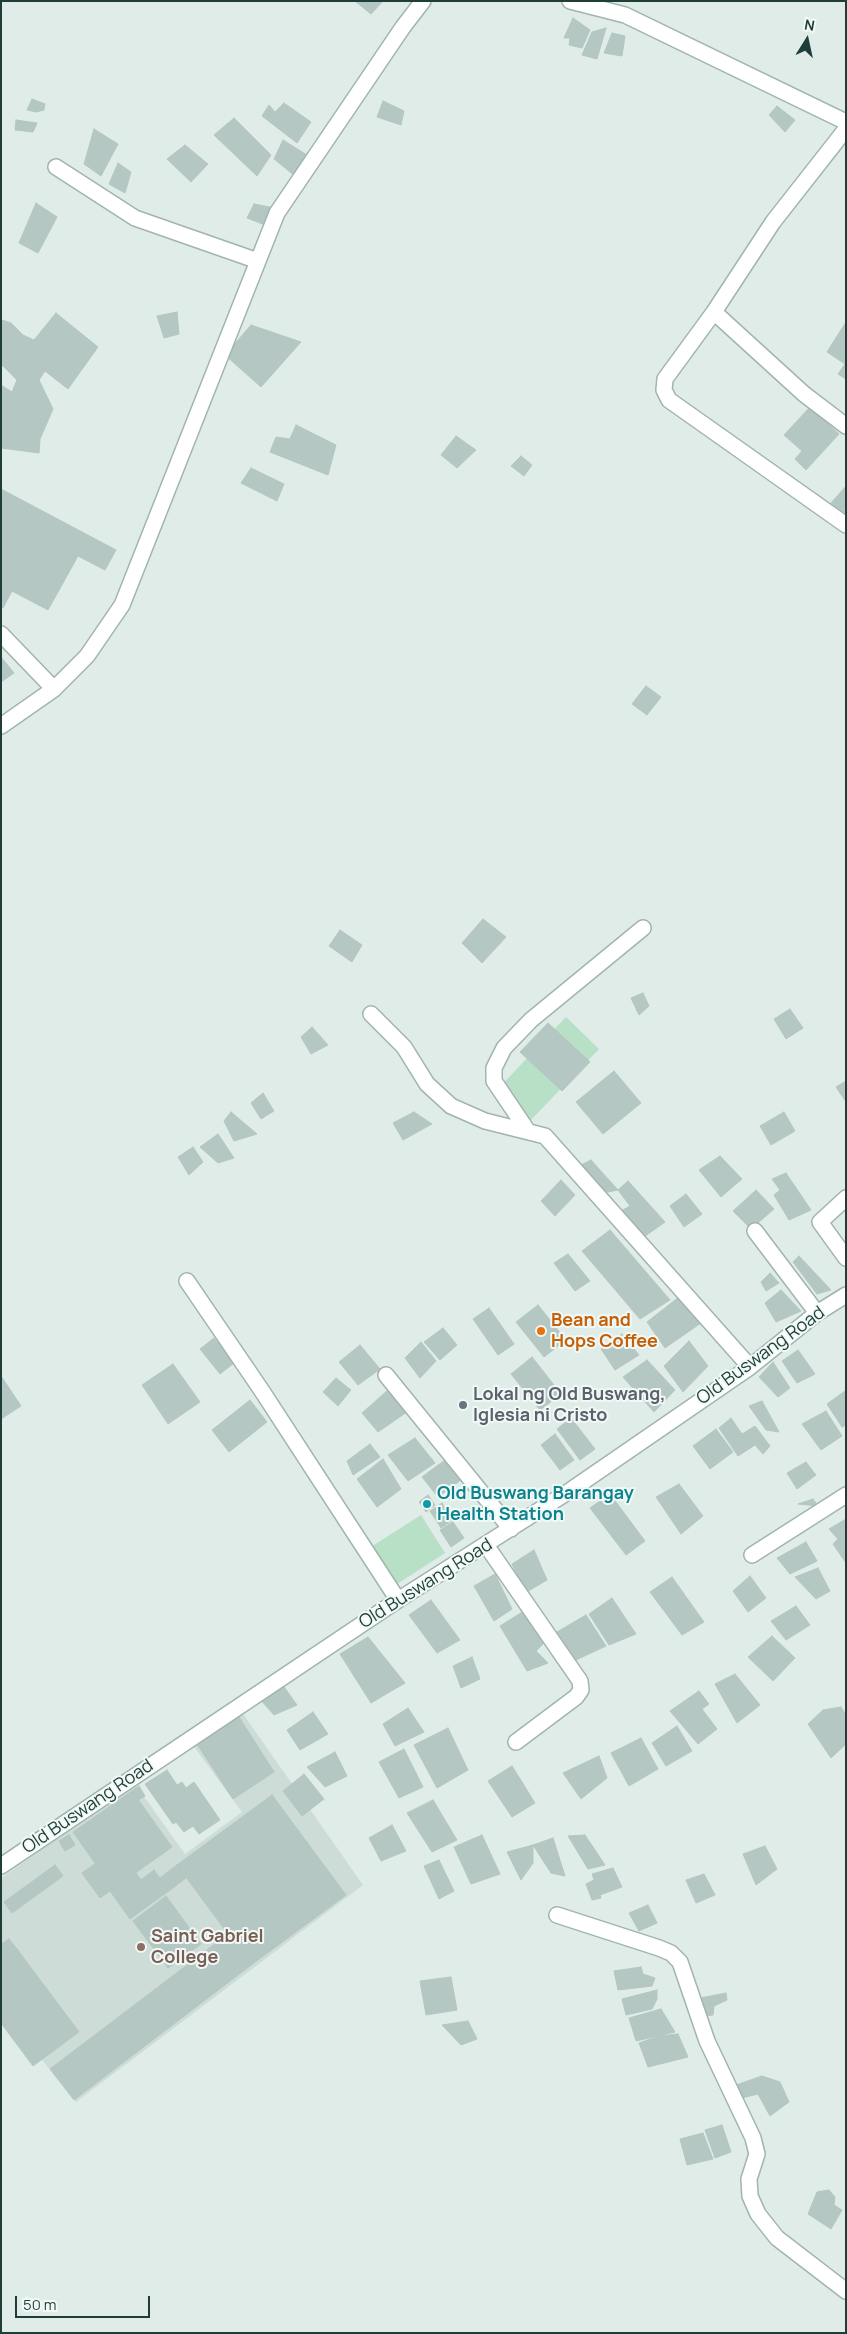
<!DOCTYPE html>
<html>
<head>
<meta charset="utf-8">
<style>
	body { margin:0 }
	#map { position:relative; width:847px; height:2334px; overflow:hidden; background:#e0ece8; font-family:Manrope,sans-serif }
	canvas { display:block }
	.frame { position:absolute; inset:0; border:2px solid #1f3e39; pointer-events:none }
	.north { position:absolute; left:782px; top:15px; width:50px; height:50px; -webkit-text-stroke:4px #f1f9f6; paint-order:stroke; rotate:10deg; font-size:14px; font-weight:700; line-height:20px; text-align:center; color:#1f3e39 }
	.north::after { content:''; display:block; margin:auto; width:18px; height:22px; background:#1f3e39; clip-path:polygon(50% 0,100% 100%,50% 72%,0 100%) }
	.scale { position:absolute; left:15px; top:2296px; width:135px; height:22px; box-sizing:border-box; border:2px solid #1f3e39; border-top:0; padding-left:6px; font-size:15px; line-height:18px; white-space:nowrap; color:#1f3e39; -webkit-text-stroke:4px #f1f9f6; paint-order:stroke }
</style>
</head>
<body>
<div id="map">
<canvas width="847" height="2334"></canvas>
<div class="frame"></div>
<div class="north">N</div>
<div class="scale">50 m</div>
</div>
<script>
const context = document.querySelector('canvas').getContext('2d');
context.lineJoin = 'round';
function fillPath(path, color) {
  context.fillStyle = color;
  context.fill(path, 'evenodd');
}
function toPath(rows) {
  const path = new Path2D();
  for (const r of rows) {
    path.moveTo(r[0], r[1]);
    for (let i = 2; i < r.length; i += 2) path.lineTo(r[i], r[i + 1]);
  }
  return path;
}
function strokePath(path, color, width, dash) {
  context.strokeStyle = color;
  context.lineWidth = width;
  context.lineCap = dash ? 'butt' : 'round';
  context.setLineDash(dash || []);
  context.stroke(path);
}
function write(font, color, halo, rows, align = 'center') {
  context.font = font + ' Manrope,sans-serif';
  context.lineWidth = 4;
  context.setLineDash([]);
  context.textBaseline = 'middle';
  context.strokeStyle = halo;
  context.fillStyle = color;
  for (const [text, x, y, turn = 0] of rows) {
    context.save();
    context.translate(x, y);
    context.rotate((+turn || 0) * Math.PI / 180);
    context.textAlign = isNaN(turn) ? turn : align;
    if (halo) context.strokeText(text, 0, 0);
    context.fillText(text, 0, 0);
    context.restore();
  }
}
fillPath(toPath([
	[241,1711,363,1885,76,2102,1,2009,1,1878,135,1784,185,1854,242,1812,192,1744]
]), '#cedcd7');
fillPath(toPath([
	[566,1017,599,1049,528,1123,495,1092],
	[421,1515,445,1553,388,1590,363,1552]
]), '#b7e0c6');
const building = toPath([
	[355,1,383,1,371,14,355,1],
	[573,18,590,30,582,48,569,45,570,38,564,38,573,18],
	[606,28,597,59,582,55,592,32,606,28],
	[612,33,625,36,622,56,604,53,612,33],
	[32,99,45,104,44,110,36,112,27,110,32,99],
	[383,101,404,111,401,125,377,117,383,101],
	[284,103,311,122,297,143,262,116,269,105,275,112,284,103],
	[777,106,795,120,785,132,769,115,777,106],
	[234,118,271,155,257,176,214,135,234,118],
	[16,120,37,123,33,132,15,130,16,120],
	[94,129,118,144,101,176,84,164,94,129],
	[283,140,307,155,295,176,274,159,283,140],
	[185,145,208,164,191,182,167,159,185,145],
	[118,163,131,172,125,193,109,184,118,163],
	[36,203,57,217,38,253,19,243,36,203],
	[254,204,275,208,268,226,247,218,254,204],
	[177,312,179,334,164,338,157,316,177,312],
	[56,313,98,347,68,389,45,371,39,380,53,409,40,439,39,453,1,448,1,385,12,392,17,380,1,364,2,320,11,323,23,335,34,340,56,313],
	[846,322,846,379,838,374,845,364,827,352,846,322],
	[251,325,301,342,261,387,225,355,251,325],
	[810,407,839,434,806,470,795,459,802,451,784,435,810,407],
	[296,425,336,445,328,475,270,452,276,437,290,439,296,425],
	[456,436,476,450,457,468,441,455,456,436],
	[521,456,532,465,524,476,511,466,521,456],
	[251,468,284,484,277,501,241,483,251,468],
	[846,486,846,515,831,503,846,486],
	[1,489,116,550,105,570,78,556,48,610,12,591,3,608,1,607,1,489],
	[1,657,14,673,1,682,1,657],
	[646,686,661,697,647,715,632,704,646,686],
	[483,919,506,937,482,963,462,943,483,919],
	[340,930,362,945,352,962,329,946,340,930],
	[643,993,649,1006,639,1015,631,998,643,993],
	[790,1009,803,1028,786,1039,774,1019,790,1009],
	[548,1023,590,1062,562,1091,520,1052,548,1023],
	[312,1027,328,1045,311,1054,301,1037,312,1027],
	[614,1071,641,1103,603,1134,576,1102,614,1071],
	[846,1081,846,1102,836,1087,846,1081],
	[263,1093,274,1111,261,1119,251,1103,263,1093],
	[231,1112,257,1134,234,1141,224,1121,231,1112],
	[414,1112,432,1124,403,1140,393,1123,414,1112],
	[784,1112,795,1131,771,1145,760,1126,784,1112],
	[218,1134,234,1158,218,1163,200,1147,218,1134],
	[193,1147,203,1162,189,1175,178,1157,193,1147],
	[720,1156,742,1179,721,1197,699,1170,720,1156],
	[591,1160,618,1190,603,1193,581,1165,591,1160],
	[786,1173,811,1210,789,1220,774,1195,780,1190,772,1179,786,1173],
	[561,1180,575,1195,555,1216,541,1201,561,1180],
	[628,1181,665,1222,641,1239,621,1211,630,1206,618,1190,628,1181],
	[756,1190,774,1209,751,1229,733,1211,756,1190],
	[686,1194,702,1214,684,1227,670,1206,686,1194],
	[610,1230,670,1300,640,1319,582,1251,610,1230],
	[568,1254,590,1281,575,1291,554,1263,568,1254],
	[799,1256,831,1290,817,1294,793,1262,799,1256],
	[770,1273,779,1283,766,1291,761,1282,770,1273],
	[781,1290,801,1311,776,1322,765,1303,781,1290],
	[679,1297,701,1323,665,1348,647,1322,679,1297],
	[538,1305,566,1340,544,1357,516,1322,538,1305],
	[489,1308,514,1344,498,1355,473,1319,489,1308],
	[443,1328,457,1345,440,1360,424,1342,443,1328],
	[622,1334,639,1355,615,1370,601,1349,622,1334],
	[214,1338,234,1363,220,1374,200,1349,214,1338],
	[689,1341,708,1366,683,1392,664,1366,689,1341],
	[421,1342,436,1361,420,1378,405,1358,421,1342],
	[360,1345,380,1369,358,1385,339,1362,360,1345],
	[798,1350,815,1374,797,1383,782,1361,798,1350],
	[532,1357,561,1394,540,1410,511,1374,532,1357],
	[647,1360,675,1390,654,1412,623,1377,647,1360],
	[773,1362,790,1388,778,1397,759,1377,773,1362],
	[173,1364,200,1402,168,1424,142,1385,173,1364],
	[1,1376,21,1406,1,1419,1,1376],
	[336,1378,351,1390,338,1406,323,1392,336,1378],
	[388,1390,407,1412,378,1432,362,1413,388,1390],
	[845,1391,846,1425,842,1427,827,1404,845,1391],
	[250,1400,267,1422,229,1452,212,1430,250,1400],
	[762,1401,779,1432,766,1430,749,1406,762,1401],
	[826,1411,842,1436,821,1450,802,1424,826,1411],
	[571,1418,595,1449,580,1460,557,1429,571,1418],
	[731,1418,742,1434,755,1426,770,1446,763,1454,755,1445,738,1456,719,1428,731,1418],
	[716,1429,733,1452,710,1469,693,1446,716,1429],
	[555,1434,574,1460,560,1470,541,1445,555,1434],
	[415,1438,435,1463,408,1481,388,1455,415,1438],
	[370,1444,380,1457,353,1475,347,1461,370,1444],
	[383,1459,401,1489,377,1507,357,1479,383,1459],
	[445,1460,461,1480,438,1497,422,1477,445,1460],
	[806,1462,816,1475,797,1489,787,1473,806,1462],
	[679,1484,703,1516,681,1534,656,1497,679,1484],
	[610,1494,645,1541,626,1555,590,1508,610,1494],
	[428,1495,435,1505,426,1512,419,1502,428,1495],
	[813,1499,818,1506,798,1504,813,1499],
	[442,1503,453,1520,441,1528,430,1511,442,1503],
	[846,1519,846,1563,833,1544,838,1539,829,1529,846,1519],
	[453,1522,464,1538,451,1547,440,1530,453,1522],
	[806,1542,817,1561,790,1574,777,1558,806,1542],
	[534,1550,547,1580,525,1593,512,1564,534,1550],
	[818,1568,830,1591,816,1599,795,1577,818,1568],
	[495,1574,512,1609,494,1621,474,1586,495,1574],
	[750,1576,766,1598,748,1612,733,1591,750,1576],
	[672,1577,704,1622,682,1635,650,1592,672,1577],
	[612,1598,636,1634,609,1645,589,1614,612,1598],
	[431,1600,460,1640,437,1653,409,1615,431,1600],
	[796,1606,810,1625,786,1640,771,1621,796,1606],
	[527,1609,546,1641,536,1651,548,1663,527,1671,500,1626,527,1609],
	[586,1615,606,1646,576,1660,557,1632,586,1615],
	[772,1636,795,1658,773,1681,748,1657,772,1636],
	[368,1637,405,1683,371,1703,340,1654,368,1637],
	[472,1657,480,1679,461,1688,453,1666,472,1657],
	[735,1674,760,1705,737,1723,715,1684,735,1674],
	[282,1684,297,1705,274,1715,259,1698,282,1684],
	[699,1691,709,1704,702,1709,717,1729,698,1744,670,1711,699,1691],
	[841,1707,846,1715,846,1744,831,1758,808,1724,823,1710,841,1707],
	[408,1708,424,1732,395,1746,383,1724,408,1708],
	[313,1712,328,1734,300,1750,287,1730,313,1712],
	[239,1717,274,1772,233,1799,197,1744,239,1717],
	[677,1726,692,1751,666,1766,652,1743,677,1726],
	[448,1728,468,1770,437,1788,414,1745,448,1728],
	[641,1738,658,1769,629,1786,611,1753,641,1738],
	[404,1749,423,1787,399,1798,379,1762,404,1749],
	[335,1752,347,1776,325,1787,307,1767,335,1752],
	[599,1756,607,1778,581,1799,563,1773,599,1756],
	[512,1766,535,1803,512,1817,488,1781,512,1766],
	[167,1770,177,1785,182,1782,186,1788,194,1782,220,1820,199,1834,193,1826,184,1832,176,1822,173,1824,145,1784,167,1770],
	[304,1774,324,1799,302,1816,283,1791,304,1774],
	[139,1786,145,1796,138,1800,132,1791,139,1786],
	[132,1791,154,1822,95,1863,73,1832,132,1791],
	[272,1795,346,1895,251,1965,177,1865,272,1795],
	[433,1800,457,1840,432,1852,407,1813,433,1800],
	[154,1822,172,1847,100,1898,82,1873,154,1822],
	[392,1825,406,1851,381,1861,369,1838,392,1825],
	[69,1835,75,1845,65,1851,59,1841,69,1835],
	[482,1835,500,1874,471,1884,454,1847,482,1835],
	[585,1835,605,1865,588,1869,568,1836,585,1835],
	[553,1838,565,1876,551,1873,533,1845,553,1838],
	[533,1845,533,1863,521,1880,507,1852,533,1845],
	[765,1846,777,1869,756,1885,743,1854,765,1846],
	[439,1860,454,1891,439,1899,424,1866,439,1860],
	[55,1865,63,1876,12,1913,4,1902,55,1865],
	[177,1865,186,1878,169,1891,160,1878,177,1865],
	[613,1868,622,1887,600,1895,601,1898,592,1900,586,1884,594,1880,592,1874,613,1868],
	[154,1870,169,1891,156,1900,141,1880,154,1870],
	[136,1873,156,1900,130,1919,110,1891,136,1873],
	[704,1874,715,1895,696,1903,686,1880,704,1874],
	[166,1896,201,1944,168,1968,133,1921,166,1896],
	[648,1905,657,1923,639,1931,629,1913,648,1905],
	[228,1934,251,1965,74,2100,50,2069,228,1934],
	[9,1939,17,1949,1,1961,1,1944,9,1939],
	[17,1949,79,2032,33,2066,1,2023,1,1961,17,1949],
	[641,1967,643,1974,655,1978,652,1986,618,1990,614,1971,641,1967],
	[451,1977,457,2010,426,2015,420,1981,451,1977],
	[657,1990,657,1999,652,2009,626,2015,622,1999,657,1990],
	[726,1993,727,2000,714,2006,713,2015,703,2016,700,1998,726,1993],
	[661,2009,675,2032,636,2041,629,2018,661,2009],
	[468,2021,477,2039,461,2045,442,2025,468,2021],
	[678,2034,688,2057,648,2067,639,2043,659,2036,678,2034],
	[762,2076,780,2082,789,2102,770,2116,758,2094,742,2098,736,2085,762,2076],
	[722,2125,731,2152,715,2158,705,2130,722,2125],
	[703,2133,713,2159,687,2165,680,2139,703,2133],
	[829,2190,835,2197,834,2205,842,2210,831,2229,808,2214,817,2192,829,2190]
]);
fillPath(building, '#b5c7c2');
strokePath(building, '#b2c7c0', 1);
const minor = toPath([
	[570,1,625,15,846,122],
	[846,129,773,222,714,312,665,379,664,390,669,400,846,525],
	[56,167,135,218,258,261],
	[714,312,804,394,846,426],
	[1,634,54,689],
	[1,726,54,689,87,656,122,605,277,213,403,27,423,1],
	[371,1014,404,1047,427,1084,451,1106,485,1121,545,1136,750,1367],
	[527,1130,494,1081,494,1068,504,1048,531,1020,643,928],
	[846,1198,820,1222,846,1258],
	[755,1231,817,1313],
	[187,1281,262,1391,398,1600],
	[386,1375,511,1529],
	[486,1545,580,1681,581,1690,576,1697,516,1742],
	[752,1555,846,1495],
	[1,1866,398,1600,571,1490,750,1367,817,1313,846,1295],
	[557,1915,659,1948,671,1953,680,1962,707,2041,753,2138,757,2154,749,2179,750,2196,758,2214,777,2238,846,2291]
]);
strokePath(minor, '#a2b4b0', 18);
strokePath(minor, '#fff', 15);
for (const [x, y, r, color] of [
	[541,1331,5,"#e8710a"],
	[463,1405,5,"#6b7280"],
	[427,1504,5,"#0f9aa8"],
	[141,1947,5,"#8d6e63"]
]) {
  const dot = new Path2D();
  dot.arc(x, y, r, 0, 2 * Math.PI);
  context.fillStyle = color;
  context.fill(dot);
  strokePath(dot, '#f1f9f6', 2);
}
write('bold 18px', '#c56008', '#f1f9f6', [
	["Bean and",551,1321],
	["Hops Coffee",551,1342]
], 'left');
write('18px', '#1f3e39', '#f1f9f6', [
	["Old Buswang Road",761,1356,-36],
	["Old Buswang Road",426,1584,-32],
	["Old Buswang Road",88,1807,-34]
]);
write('bold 18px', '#5b616d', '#f1f9f6', [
	["Lokal ng Old Buswang,",473,1395],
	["Iglesia ni Cristo",473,1416]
], 'left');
write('bold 18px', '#0d838f', '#f1f9f6', [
	["Old Buswang Barangay",437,1494],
	["Health Station",437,1515]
], 'left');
write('bold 18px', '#785e54', '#f1f9f6', [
	["Saint Gabriel",151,1937],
	["College",151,1958]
], 'left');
</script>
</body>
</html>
